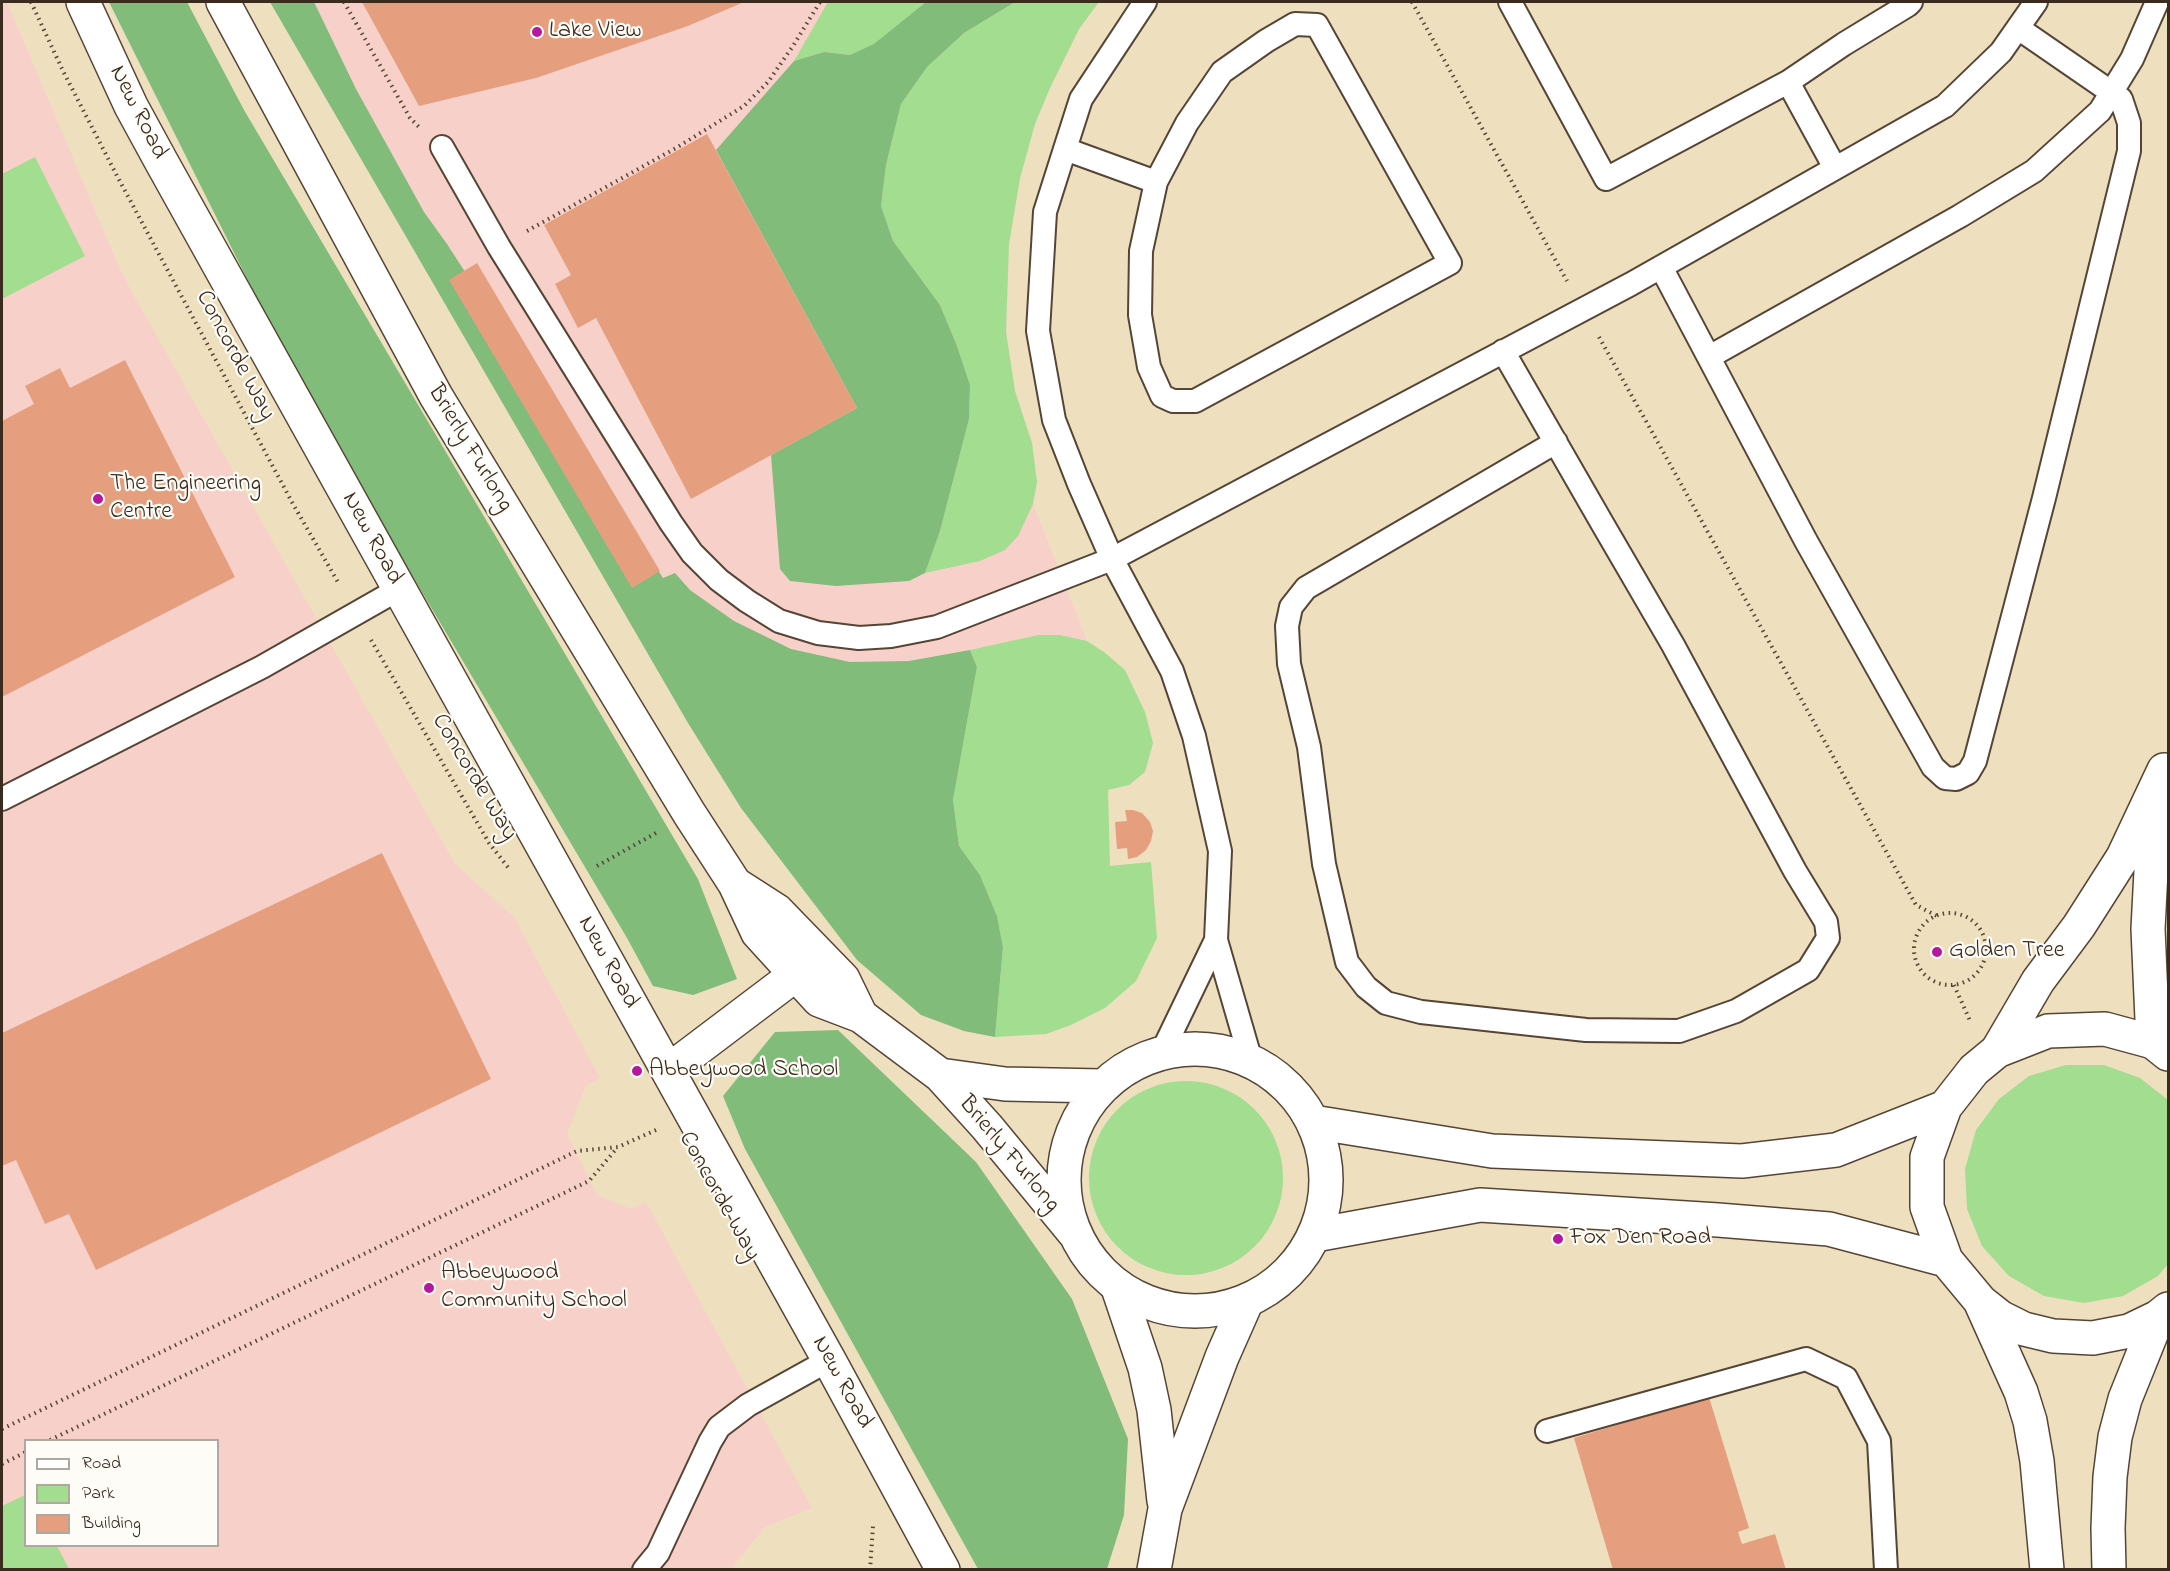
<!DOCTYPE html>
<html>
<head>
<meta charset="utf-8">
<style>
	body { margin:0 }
	#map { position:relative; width:2170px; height:1571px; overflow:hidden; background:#eedfbe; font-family:"Indie Flower",sans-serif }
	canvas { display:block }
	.frame { position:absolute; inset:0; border:3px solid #3b2a1e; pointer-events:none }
	.legend { position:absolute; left:24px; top:1439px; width:195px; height:108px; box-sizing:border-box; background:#fdfcf7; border:2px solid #afa8a0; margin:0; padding:8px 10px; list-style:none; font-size:18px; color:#3b2a1e }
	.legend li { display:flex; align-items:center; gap:12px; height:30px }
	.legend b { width:30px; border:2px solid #afa8a0 }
</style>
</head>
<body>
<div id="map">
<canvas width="2170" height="1571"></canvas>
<div class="frame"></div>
<ul class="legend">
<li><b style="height:8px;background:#fff"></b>Road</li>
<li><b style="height:16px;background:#a2dd90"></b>Park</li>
<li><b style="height:16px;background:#e59f7f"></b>Building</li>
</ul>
</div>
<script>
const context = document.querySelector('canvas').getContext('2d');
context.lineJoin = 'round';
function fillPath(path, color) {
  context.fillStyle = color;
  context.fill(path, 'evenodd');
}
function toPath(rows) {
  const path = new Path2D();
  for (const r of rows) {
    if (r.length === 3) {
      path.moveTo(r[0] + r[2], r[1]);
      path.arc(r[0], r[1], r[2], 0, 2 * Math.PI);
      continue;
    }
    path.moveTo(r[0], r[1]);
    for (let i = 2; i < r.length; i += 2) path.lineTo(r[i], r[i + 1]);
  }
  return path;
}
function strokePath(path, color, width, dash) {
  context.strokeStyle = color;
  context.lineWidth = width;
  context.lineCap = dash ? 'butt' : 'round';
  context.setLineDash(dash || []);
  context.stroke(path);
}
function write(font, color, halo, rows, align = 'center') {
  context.font = font + ' "Indie Flower",sans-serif';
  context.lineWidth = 4.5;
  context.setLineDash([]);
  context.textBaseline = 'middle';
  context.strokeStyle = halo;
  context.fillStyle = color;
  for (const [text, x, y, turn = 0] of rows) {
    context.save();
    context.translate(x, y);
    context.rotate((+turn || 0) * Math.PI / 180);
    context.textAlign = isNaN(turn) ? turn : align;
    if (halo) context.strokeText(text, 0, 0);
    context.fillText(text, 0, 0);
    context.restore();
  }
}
fillPath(toPath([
	[2,2,7,2,119,267,133,294,455,864,514,917,600,1078,585,1087,567,1134,597,1195,631,1209,646,1202,812,1508,765,1527,731,1569,2,1570],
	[26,1440,218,1440,218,1546,26,1546],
	[270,2,1099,2,1079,29,1050,88,1035,124,1020,178,1009,244,1006,332,1015,391,1032,443,1037,482,1033,504,1087,641,1060,635,1038,635,971,650,953,800,995,1037,964,1031,921,1015,857,960,741,808,688,723]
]), '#f7d1c9');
fillPath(toPath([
	[828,2,926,2,874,45,850,55,824,52,794,61],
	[1015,2,1099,2,1079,29,1050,88,1035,124,1020,178,1009,244,1006,332,1015,391,1032,443,1037,482,1033,504,1018,536,1005,550,980,561,925,573,940,531,969,419,970,385,957,346,940,305,893,241,881,206,886,165,901,104,927,67,964,33],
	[35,157,85,256,2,299,2,174],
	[1038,635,1060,635,1087,641,1104,652,1125,670,1145,712,1153,743,1145,772,1129,785,1108,790,1110,866,1151,862,1157,938,1136,981,1105,1008,1071,1025,1046,1034,995,1037,1003,947,997,916,980,875,959,846,953,800,977,667,970,650],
	[2066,1065,2104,1065,2140,1078,2168,1100,2168,1264,2158,1276,2123,1296,2084,1303,2044,1296,2009,1276,1982,1246,1967,1209,1965,1169,1976,1130,1999,1099,2029,1076],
	[1186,1178,97],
	[25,1495,26,1546,57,1546,69,1569,2,1569,2,1506]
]), '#a2dd90');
fillPath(toPath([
	[109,2,187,2,244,110,698,879,737,979,693,995,653,986,627,938,304,393],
	[270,2,314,2,356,89,424,212,447,244,663,578,675,573,690,590,734,621,791,649,850,662,909,661,970,650,977,667,953,800,959,846,980,875,997,916,1003,947,995,1037,964,1031,921,1015,857,960,741,808,688,723],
	[926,2,1015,2,964,33,927,67,901,104,886,165,881,206,893,241,940,305,957,346,970,385,969,419,940,531,925,573,909,581,836,586,790,581,780,569,771,455,857,408,716,150,794,61,824,52,850,55,874,44],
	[838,1030,976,1162,1072,1299,1128,1439,1124,1515,1107,1569,978,1569,745,1149,723,1096,775,1032]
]), '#81bc7a');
fillPath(toPath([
	[362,2,744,2,688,26,536,78,419,106],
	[707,134,857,408,691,499,596,318,578,328,555,284,571,275,544,225],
	[477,263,660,571,632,588,449,280],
	[125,360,235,577,2,697,2,421,34,404,25,386,60,368,70,388],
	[1125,810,1133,810,1142,813,1150,822,1153,831,1151,841,1146,850,1137,857,1128,859,1127,848,1117,849,1115,822,1127,821],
	[382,853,491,1079,96,1270,69,1214,45,1224,16,1160,2,1166,2,1033],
	[1709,1397,1749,1528,1738,1532,1742,1544,1775,1534,1786,1570,1613,1570,1574,1438]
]), '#e59f7f');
const lane = toPath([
	[1145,2,1081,99,1065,149,1045,212,1038,331,1054,420,1079,484,1112,559,1172,671,1194,736,1220,851,1216,940,1251,1061],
	[1510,2,1606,179,1788,82,1844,44,1908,5,1911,2],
	[1788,82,1835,168],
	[442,147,499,247,671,523,692,553,719,580,747,601,779,621,818,633,859,638,891,636,937,627,1112,559,1631,284,1945,106,2001,52,2036,2],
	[1065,149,1156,182,1141,251,1140,315,1149,367,1162,396,1173,401,1195,401,1450,263,1317,25,1295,24,1266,41,1222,72,1187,123,1156,182],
	[1661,267,1806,541,1933,767,1945,778,1956,779,1968,773,1975,761,2044,498,2129,151,2129,123,2121,99,2018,28],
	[1503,351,1602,523,1673,645,1795,871,1826,922,1828,938,1808,970,1736,1011,1679,1031,1586,1030,1421,1012,1386,1003,1366,987,1347,962,1324,864,1309,747,1289,664,1287,626,1291,607,1306,588,1556,442],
	[1709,357,1960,216,2034,171,2100,111,2132,59,2157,2],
	[2,799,262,667,399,589],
	[1162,1052,1216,940],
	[1547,1431,1806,1359,1846,1378,1879,1441,1886,1570],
	[644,1570,658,1553,710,1442,719,1427,748,1405,829,1360]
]);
const street = toPath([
	[83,2,131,106,161,161,829,1360,943,1570],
	[2153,1042,2148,929,2151,871,2160,802],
	[1997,1051,2038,981,2079,926,2123,857,2164,770],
	[668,1071,795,975],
	[1118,1288,1145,1368,1154,1410,1164,1501],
	[1154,1570,1165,1509,1222,1357,1245,1305]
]);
const secondary = toPath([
	[223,2,436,396,689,813,735,884,758,933,819,1000,861,1016,940,1075,987,1127,1076,1235],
	[735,884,777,911,843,979,861,1016],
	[1195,1180,131],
	[2168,1054,2153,1042,2105,1029,2048,1031,1997,1051,1974,1070,1945,1107,1927,1157,1927,1207,1946,1260,1981,1302,2000,1317,2024,1329,2053,1336,2093,1338,2129,1331,2158,1317,2168,1309],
	[940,1075,1005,1084,1101,1086],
	[1313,1122,1492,1151,1742,1161,1836,1150,1945,1107],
	[1315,1235,1480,1205,1718,1220,1829,1229,1946,1260],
	[1981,1303,2021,1392,2030,1421,2037,1461,2047,1570],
	[2109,1570,2108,1528,2110,1477,2115,1437,2125,1399,2158,1317]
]);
strokePath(lane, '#564536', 26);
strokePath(street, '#564536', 36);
strokePath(secondary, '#564536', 36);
strokePath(toPath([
	[31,2,63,71,116,174,293,504,339,584],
	[344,2,410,118,419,127],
	[1412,2,1567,281],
	[527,231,676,148,744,106,768,82,793,46,820,2],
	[1599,337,1916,905,1937,916],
	[371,640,489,843,510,870],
	[597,866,656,833],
	[1950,949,36],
	[1954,985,1971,1023],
	[2,1429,577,1151,618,1147,656,1130],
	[50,1440,589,1181,617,1148],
	[2,1464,26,1452],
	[870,1570,873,1526]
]), '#564536', 4, [1.5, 4.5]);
strokePath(lane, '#fff', 22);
strokePath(street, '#fff', 33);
strokePath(secondary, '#fff', 33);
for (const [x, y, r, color] of [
	[537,32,6,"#b5179e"],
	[98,499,6,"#b5179e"],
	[1937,952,6,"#b5179e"],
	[637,1071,6,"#b5179e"],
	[1558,1239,6,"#b5179e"],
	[429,1288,6,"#b5179e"]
]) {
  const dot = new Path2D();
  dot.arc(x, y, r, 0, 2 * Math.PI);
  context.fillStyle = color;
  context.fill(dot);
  strokePath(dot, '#fdfcf7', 2);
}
write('24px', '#3b2a1e', '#fdfcf7', [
	["Lake View",549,32],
	["The Engineering",110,485],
	["Centre",110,513],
	["Golden Tree",1949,952],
	["Abbeywood School",649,1071],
	["Fox Den Road",1570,1239],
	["Abbeywood",441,1274],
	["Community School",441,1302]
], 'left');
write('24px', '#3b2a1e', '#fdfcf7', [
	["New Road",137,113,63],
	["Concorde Way",234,356,62],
	["Brierly Furlong",469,449,59],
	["New Road",371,539,61],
	["Concorde Way",473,778,59],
	["New Road",607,963,61],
	["Brierly Furlong",1008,1155,50],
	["Concorde Way",718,1197,61],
	["New Road",841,1383,61]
]);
</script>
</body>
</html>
